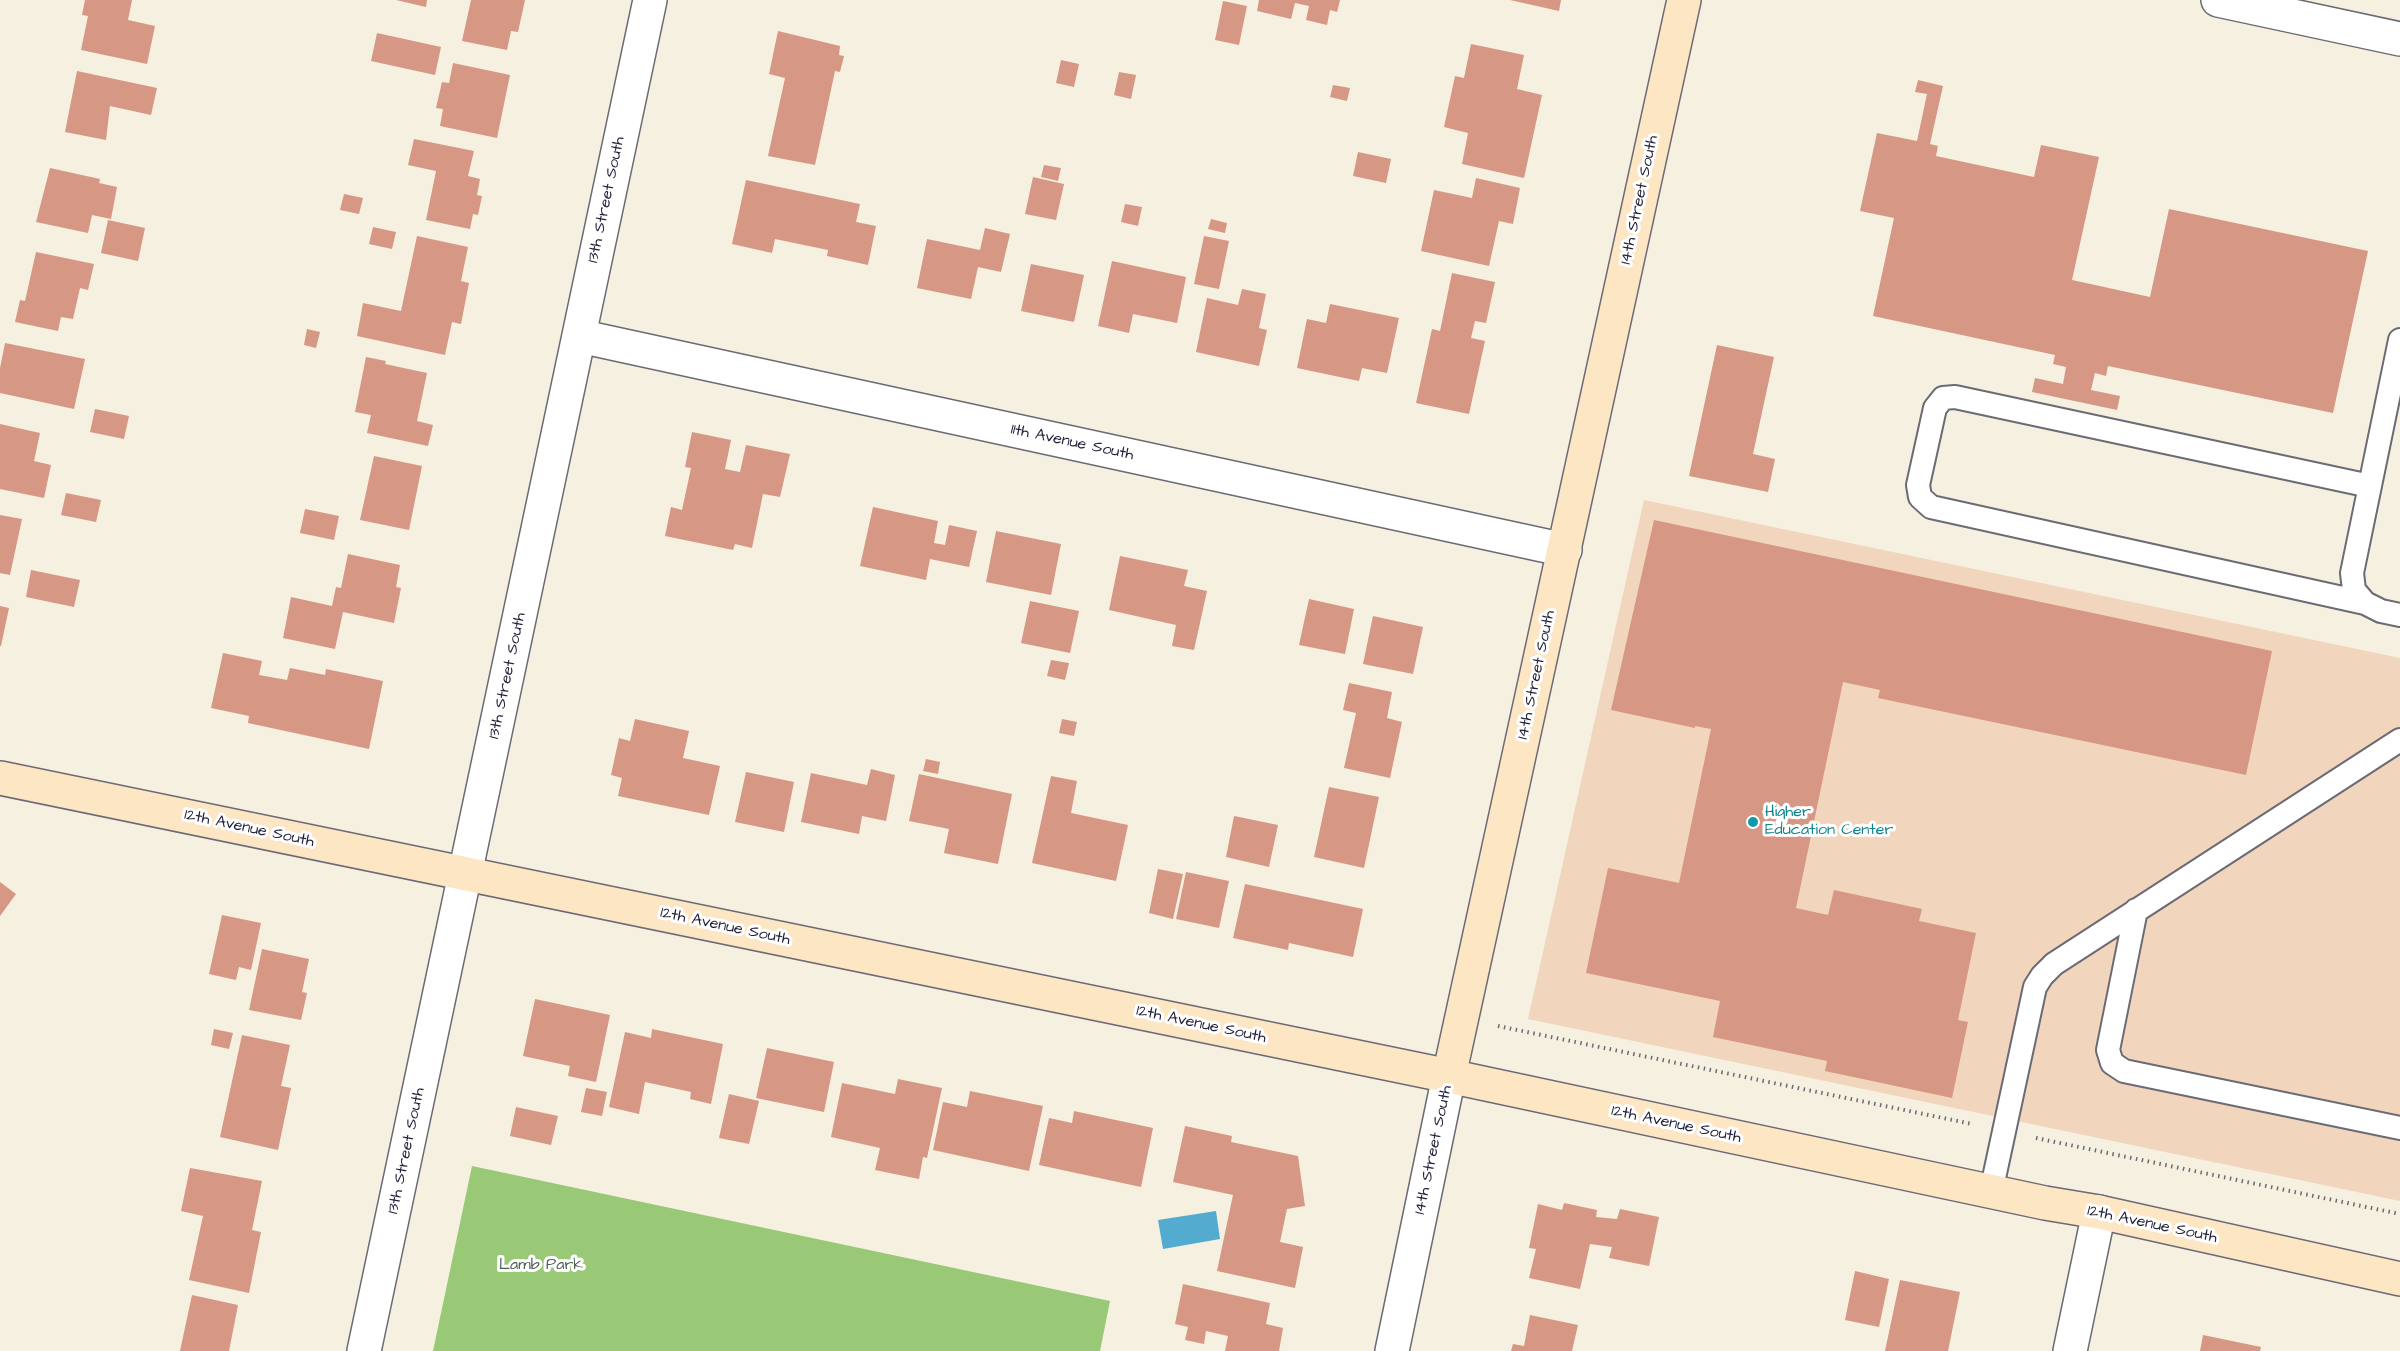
<!DOCTYPE html>
<html>
<head>
<meta charset="utf-8">
<style>
	body { margin:0 }
	canvas { display:block; background:#f6f0e0 }
</style>
</head>
<body>
<canvas width="2400" height="1351"></canvas>
<script>
const context = document.querySelector('canvas').getContext('2d');
context.lineJoin = 'round';
function fillPath(path, color) {
  context.fillStyle = color;
  context.fill(path, 'evenodd');
}
function toPath(rows) {
  const path = new Path2D();
  for (const r of rows) {
    path.moveTo(r[0], r[1]);
    for (let i = 2; i < r.length; i += 2) path.lineTo(r[i], r[i + 1]);
  }
  return path;
}
function strokePath(path, color, width, dash) {
  context.strokeStyle = color;
  context.lineWidth = width;
  context.lineCap = dash ? 'butt' : 'round';
  context.setLineDash(dash || []);
  context.stroke(path);
}
function write(font, color, halo, rows, align = 'center') {
  context.font = font + ' "Architects Daughter",sans-serif';
  context.lineWidth = 6;
  context.setLineDash([]);
  context.textBaseline = 'middle';
  context.strokeStyle = halo;
  context.fillStyle = color;
  for (const [text, x, y, turn = 0] of rows) {
    context.save();
    context.translate(x, y);
    context.rotate((+turn || 0) * Math.PI / 180);
    context.textAlign = isNaN(turn) ? turn : align;
    if (halo) context.strokeText(text, 0, 0);
    context.fillText(text, 0, 0);
    context.restore();
  }
}
fillPath(toPath([
	[1644,500,2400,658,2400,1201,1528,1019]
]), '#f1d5bc');
fillPath(toPath([
	[472,1166,1110,1301,1100,1351,433,1351]
]), '#99c977');
fillPath(toPath([
	[1216,1211,1220,1239,1163,1249,1158,1220]
]), '#53abd0');
fillPath(toPath([
	[85,0,132,0,128,20,155,26,147,64,81,50,88,16,82,15],
	[396,0,427,0,426,7],
	[471,0,525,0,518,32,511,31,507,50,462,41],
	[1259,0,1340,0,1337,12,1330,10,1327,25,1306,20,1309,6,1295,3,1291,19,1257,11],
	[1510,0,1561,0,1559,11],
	[1223,1,1247,6,1239,45,1215,40],
	[778,31,840,46,839,55,844,56,840,72,835,71,815,165,768,156,785,78,769,74],
	[377,33,441,47,435,75,371,61],
	[1471,44,1524,55,1517,89,1542,95,1524,178,1462,164,1468,133,1444,127,1455,76,1464,78],
	[1061,60,1079,64,1074,87,1056,83],
	[453,63,510,75,497,138,440,126,443,109,436,108,442,82,449,83],
	[77,71,157,88,151,115,110,106,106,140,65,132],
	[1119,72,1136,75,1131,99,1114,95],
	[1918,80,1943,86,1930,144,1938,146,1936,156,2034,177,2041,145,2099,157,2072,280,2150,297,2169,209,2368,251,2333,413,2108,366,2106,376,2095,373,2091,390,2120,396,2117,410,2032,392,2035,378,2063,384,2066,367,2053,364,2055,355,1873,316,1894,218,1860,211,1877,133,1917,141,1927,94,1915,92],
	[1333,85,1350,88,1347,101,1330,97],
	[414,139,474,151,468,176,480,179,477,195,482,196,478,215,473,214,470,229,426,220,436,171,408,165],
	[1358,152,1391,159,1386,183,1353,176],
	[1044,165,1061,168,1058,181,1041,177],
	[50,168,100,179,99,183,117,187,111,219,92,215,88,233,36,222],
	[1033,177,1064,184,1056,220,1025,214],
	[1476,178,1520,188,1513,224,1499,221,1489,266,1421,251,1434,190,1472,198],
	[746,180,860,204,856,222,876,226,868,265,827,256,828,250,775,239,772,253,732,244],
	[344,194,363,198,359,214,340,210],
	[1125,204,1142,207,1138,226,1121,222],
	[1211,219,1227,223,1225,233,1208,229],
	[108,220,145,228,138,261,101,253],
	[373,227,396,232,392,249,369,244],
	[985,228,1010,234,1001,272,978,267,971,299,917,288,927,239,980,250],
	[417,236,468,247,461,281,469,283,461,324,452,322,445,355,357,336,363,303,401,311],
	[1204,236,1229,241,1219,289,1194,284],
	[36,252,94,264,88,290,80,288,73,319,61,317,58,331,15,322,20,300,25,301],
	[1112,261,1186,277,1177,323,1133,314,1129,333,1098,326],
	[1031,264,1084,275,1074,322,1021,311],
	[1452,273,1495,282,1486,323,1475,321,1471,338,1485,341,1469,414,1416,403,1432,329,1440,331],
	[1242,289,1266,294,1259,328,1267,330,1259,366,1196,352,1207,298,1238,305],
	[1330,304,1399,318,1387,373,1362,368,1359,381,1297,368,1307,319,1326,323],
	[307,329,320,332,316,348,304,345],
	[5,343,85,359,74,409,0,393,0,368],
	[1717,345,1774,357,1753,454,1775,459,1768,492,1689,476],
	[366,357,386,361,385,364,427,373,417,421,433,425,428,446,367,433,371,415,355,412],
	[95,409,129,416,124,439,90,432],
	[0,424,40,433,34,461,51,465,44,498,0,489],
	[692,432,731,440,725,469,740,472,746,445,790,454,780,497,763,494,752,548,735,544,733,550,665,536,671,507,682,510,691,468,685,467],
	[374,456,422,466,409,530,360,520],
	[66,493,101,500,96,522,61,515],
	[873,507,938,521,934,543,945,545,949,525,977,531,969,567,930,559,926,580,860,566],
	[305,509,339,516,334,540,300,533],
	[0,515,22,519,10,575,0,573],
	[1654,520,2272,651,2246,775,1878,698,1880,690,1843,682,1796,908,1828,915,1834,890,1922,909,1919,921,1976,933,1958,1020,1968,1022,1952,1098,1825,1071,1827,1061,1713,1037,1720,1001,1586,973,1608,868,1679,883,1711,729,1695,726,1695,728,1611,710],
	[996,531,1061,544,1051,595,986,582],
	[348,554,400,565,396,587,401,588,394,623,343,612,335,649,283,638,291,597,332,606,336,587,341,588],
	[1120,556,1188,570,1184,586,1207,591,1194,650,1172,646,1176,625,1109,610],
	[31,570,80,580,74,607,26,597],
	[1309,599,1354,609,1345,654,1299,645],
	[1030,601,1079,611,1070,653,1021,643],
	[0,606,9,608,1,646,0,646],
	[1373,616,1423,627,1413,674,1363,664],
	[223,653,262,661,259,675,287,680,290,668,325,675,326,669,383,681,369,749,248,723,249,716,211,708],
	[1051,660,1069,663,1065,680,1047,676],
	[1349,683,1392,692,1387,718,1402,722,1390,778,1344,768,1356,713,1343,710],
	[635,719,689,731,683,758,720,766,709,815,618,796,622,778,611,775,619,738,630,741],
	[1062,719,1077,722,1074,736,1059,733],
	[926,759,940,762,938,774,923,771],
	[871,769,895,775,886,821,862,816,859,834,801,822,811,773,867,785],
	[746,772,794,782,784,832,735,822],
	[919,774,1012,794,998,864,944,853,949,829,909,821],
	[1051,776,1077,781,1071,813,1128,825,1116,881,1032,863],
	[1329,787,1379,797,1364,868,1314,857],
	[1234,816,1278,825,1269,867,1226,857],
	[1158,869,1183,874,1173,919,1149,913],
	[1186,872,1229,881,1219,928,1176,919],
	[0,882,16,894,0,916],
	[1245,884,1363,909,1353,957,1289,943,1288,950,1233,938],
	[222,915,261,923,251,970,239,967,236,980,209,974],
	[262,949,309,959,302,992,307,993,301,1020,249,1010],
	[535,999,610,1015,596,1082,568,1076,570,1066,523,1056],
	[214,1029,233,1033,229,1049,211,1045],
	[652,1029,723,1044,711,1104,690,1099,691,1092,645,1082,639,1114,609,1107,625,1032,651,1038],
	[242,1035,290,1045,281,1086,291,1088,278,1150,220,1137],
	[767,1048,834,1062,824,1112,756,1098],
	[898,1079,942,1088,927,1158,923,1157,919,1179,875,1170,880,1148,831,1137,842,1083,895,1094],
	[586,1088,607,1092,602,1116,581,1112],
	[970,1091,1043,1106,1029,1171,933,1150,943,1102,967,1107],
	[729,1094,759,1101,749,1144,719,1138],
	[516,1107,558,1116,551,1145,510,1136],
	[1074,1111,1153,1128,1141,1187,1039,1165,1049,1118,1072,1123],
	[1185,1126,1232,1136,1231,1142,1298,1156,1305,1206,1287,1209,1280,1242,1303,1247,1295,1288,1217,1271,1233,1195,1173,1182],
	[190,1168,262,1181,252,1230,261,1232,249,1293,189,1280,203,1216,181,1211],
	[1564,1203,1597,1210,1596,1217,1617,1219,1620,1209,1659,1217,1649,1266,1609,1258,1612,1247,1590,1244,1580,1289,1529,1278,1536,1249,1529,1248,1538,1204,1562,1210],
	[1855,1271,1889,1279,1879,1327,1845,1320],
	[1900,1280,1960,1292,1948,1351,1885,1351],
	[1183,1284,1270,1303,1266,1324,1283,1328,1279,1351,1225,1351,1228,1336,1206,1331,1204,1344,1185,1340,1188,1327,1175,1324],
	[192,1295,238,1305,229,1351,180,1351],
	[1530,1315,1578,1325,1572,1351,1511,1351,1513,1344,1524,1346],
	[2203,1335,2261,1347,2260,1351,2200,1351]
]), '#d69784');
const lane = toPath([
	[2400,340,2352,573,2354,590,2365,603,2381,611,2400,615],
	[2365,603,1931,507,1920,497,1918,485,1935,408,1943,398,1955,397,2370,486],
	[2136,910,2108,1050,2112,1063,2124,1071,2400,1128],
	[1991,1192,2035,987,2042,976,2054,964,2400,740]
]);
const street = toPath([
	[2218,0,2400,39],
	[579,336,1565,550],
	[364,1351,650,0],
	[1392,1351,1449,1076],
	[2070,1351,2099,1212]
]);
const secondary = toPath([
	[0,778,1449,1076,2045,1203,2099,1212,2400,1279],
	[1449,1076,1684,0]
]);
strokePath(lane, '#6c6a75', 26);
strokePath(street, '#6c6a75', 36);
strokePath(secondary, '#6c6a75', 36);
strokePath(toPath([
	[1498,1026,1972,1124],
	[2036,1138,2400,1214]
]), '#6c6a75', 4, [1.5, 4.5]);
strokePath(lane, '#fff', 22);
strokePath(street, '#fff', 33);
strokePath(secondary, '#fce6c4', 33);
for (const [x, y, r, color] of [
	[1753,822,6,"#0f9aa8"]
]) {
  const dot = new Path2D();
  dot.arc(x, y, r, 0, 2 * Math.PI);
  context.fillStyle = color;
  context.fill(dot);
  strokePath(dot, '#fff', 2);
}
write('16px', '#22223b', '#fff', [
	["13th Street South",607,200,-78],
	["14th Street South",1640,200,-78],
	["11th Avenue South",1072,443,12],
	["14th Street South",1537,675,-78],
	["13th Street South",508,676,-78],
	["12th Avenue South",249,829,12],
	["12th Avenue South",725,927,12],
	["12th Avenue South",1201,1025,12],
	["12th Avenue South",1676,1125,12],
	["14th Street South",1434,1150,-78],
	["13th Street South",407,1151,-78],
	["12th Avenue South",2152,1225,12]
]);
write('16px', '#0d838f', '#fff', [
	["Higher",1765,813],
	["Education Center",1765,831]
], 'left');
write('16px', '#4c5c50', '#fff', [
	["Lamb Park",541,1266]
]);
</script>
</body>
</html>
